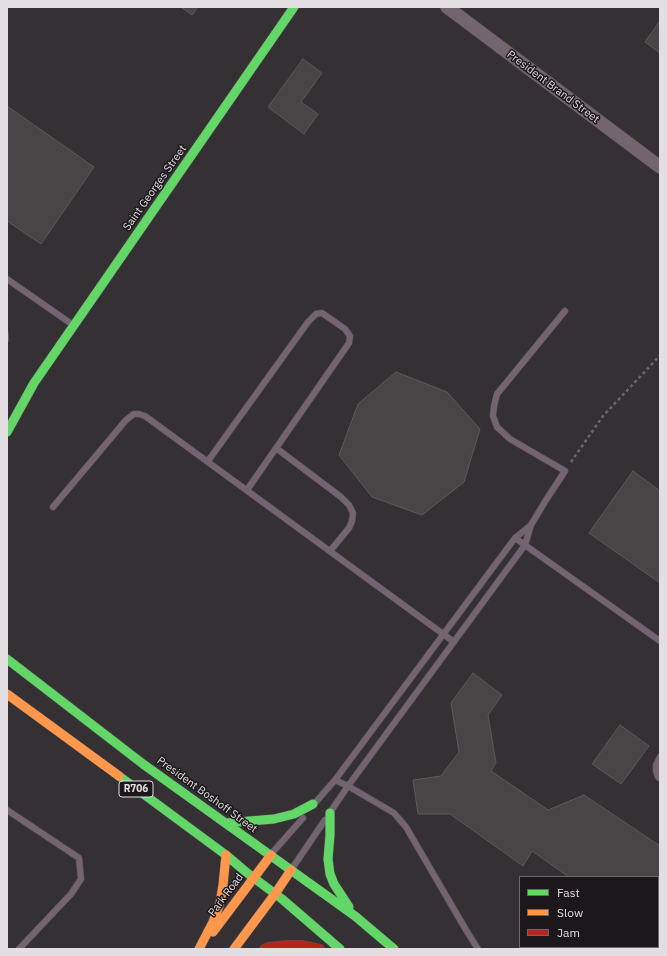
<!DOCTYPE html>
<html>
<head>
<meta charset="utf-8">
<style>
	body { margin:0 }
	#map { position:relative; width:667px; height:956px; overflow:hidden; background:#343033; font-family:"IBM Plex Sans",sans-serif }
	canvas { display:block }
	.frame { position:absolute; inset:0; border:8px solid #e3dee2; pointer-events:none }
	.legend { position:absolute; left:519px; top:876px; width:140px; height:72px; box-sizing:border-box; background:#1b171a; border:1px solid #6b676a; margin:0; padding:5px 7px; list-style:none; font-size:12px; color:#e3dee2 }
	.legend li { display:flex; align-items:center; gap:8px; height:20px }
	.legend b { width:20px; border:1px solid #6b676a }
</style>
</head>
<body>
<div id="map">
<canvas width="667" height="956"></canvas>
<div class="frame"></div>
<ul class="legend">
<li><b style="height:5px;background:#63d668"></b>Fast</li>
<li><b style="height:5px;background:#ff974d"></b>Slow</li>
<li><b style="height:5px;background:#b3261e"></b>Jam</li>
</ul>
</div>
<script>
const context = document.querySelector('canvas').getContext('2d');
context.lineJoin = 'round';
function fillPath(path, color) {
  context.fillStyle = color;
  context.fill(path, 'evenodd');
}
function toPath(rows) {
  const path = new Path2D();
  for (const r of rows) {
    path.moveTo(r[0], r[1]);
    for (let i = 2; i < r.length; i += 2) path.lineTo(r[i], r[i + 1]);
  }
  return path;
}
function strokePath(path, color, width, dash) {
  context.strokeStyle = color;
  context.lineWidth = width;
  context.lineCap = dash ? 'butt' : 'round';
  context.setLineDash(dash || []);
  context.stroke(path);
}
function write(font, color, halo, rows, align = 'center') {
  context.font = font + ' "IBM Plex Sans",sans-serif';
  context.lineWidth = 3;
  context.setLineDash([]);
  context.textBaseline = 'middle';
  context.strokeStyle = halo;
  context.fillStyle = color;
  for (const [text, x, y, turn = 0] of rows) {
    context.save();
    context.translate(x, y);
    context.rotate((+turn || 0) * Math.PI / 180);
    context.textAlign = isNaN(turn) ? turn : align;
    if (halo) context.strokeText(text, 0, 0);
    context.fillText(text, 0, 0);
    context.restore();
  }
}
const building = toPath([
	[181,7,198,7,192,15,181,7],
	[660,21,660,53,645,42,660,21],
	[303,59,322,73,301,102,318,114,304,134,268,107,303,59],
	[7,106,94,167,41,244,7,221,7,106],
	[7,323,9,341,7,342,7,323],
	[396,372,447,392,480,429,464,482,422,515,372,497,339,455,358,404,396,372],
	[633,471,660,491,660,583,589,533,633,471],
	[473,673,502,695,488,715,496,763,491,771,548,810,584,795,660,846,660,914,658,916,658,877,569,877,532,851,523,866,450,814,418,814,413,780,441,776,459,752,451,703,473,673],
	[620,725,649,746,621,784,592,764,620,725],
	[564,947,591,947,594,949,562,949,564,947],
	[594,947,625,947,623,949,597,949,594,947]
]);
fillPath(building, '#484547');
strokePath(building, '#5d5a5c', 1);
const lane = toPath([
	[7,279,73,325],
	[276,448,341,497,349,505,353,513,352,521,349,528,330,551],
	[208,461,308,322,316,314,322,313,345,329,350,336,349,343,247,490],
	[53,507,126,420,134,414,139,414,145,416,454,642],
	[515,538,660,641],
	[660,757,656,765,656,771,658,777,660,778],
	[335,780,348,786,394,813,406,827,466,930,478,949],
	[315,803,335,780,515,538,531,525],
	[7,810,79,858,81,879,71,894,19,949],
	[331,811,348,786,525,545,531,525,546,500,565,471,510,439,497,427,493,416,494,406,497,394,565,311],
	[272,853,303,818],
	[293,867,325,820]
]);
const street = toPath([
	[447,7,660,167]
]);
const fast = toPath([
	[7,432,34,383,294,7],
	[7,659,143,764,355,916,394,949],
	[119,776,226,855,246,872,282,899,340,949],
	[330,813,330,835,328,859,330,874,334,884,349,907],
	[226,823,274,819,294,814,313,804]
]);
const slow = toPath([
	[7,694,119,776],
	[213,932,271,855],
	[199,949,213,922,220,903,223,885,226,855],
	[234,949,275,894,291,870]
]);
const jam = toPath([
	[264,949,268,947,286,945,302,945,320,949]
]);
strokePath(lane, '#4f4d4f', 7);
strokePath(street, '#4f4d4f', 14);
strokePath(fast, '#4f4d4f', 10);
strokePath(slow, '#4f4d4f', 10);
strokePath(jam, '#4f4d4f', 10);
strokePath(toPath([
	[571,462,603,416,653,363,660,355]
]), '#70666e', 2.5, [3, 3]);
strokePath(lane, '#746470', 6);
strokePath(street, '#746470', 13);
strokePath(fast, '#63d668', 9);
strokePath(slow, '#ff974d', 9);
strokePath(jam, '#b3261e', 9);
for (const [x, y, w] of [
	[136,789,34]
]) {
  const box = new Path2D();
  box.roundRect(x - w / 2, y - 8, w, 16, 3);
  context.fillStyle = '#1b171a';
  context.fill(box);
  strokePath(box, '#e3dee2', 1);
}
write('bold 10px', '#e3dee2', null, [
	["R706",136,789]
]);
write('11px', '#e3dee2', '#1b171a', [
	["President Brand Street",553,87,37],
	["Saint Georges Street",155,188,-55],
	["President Boshoff Street",207,795,36],
	["Park Road",226,895,-53]
]);
</script>
</body>
</html>
